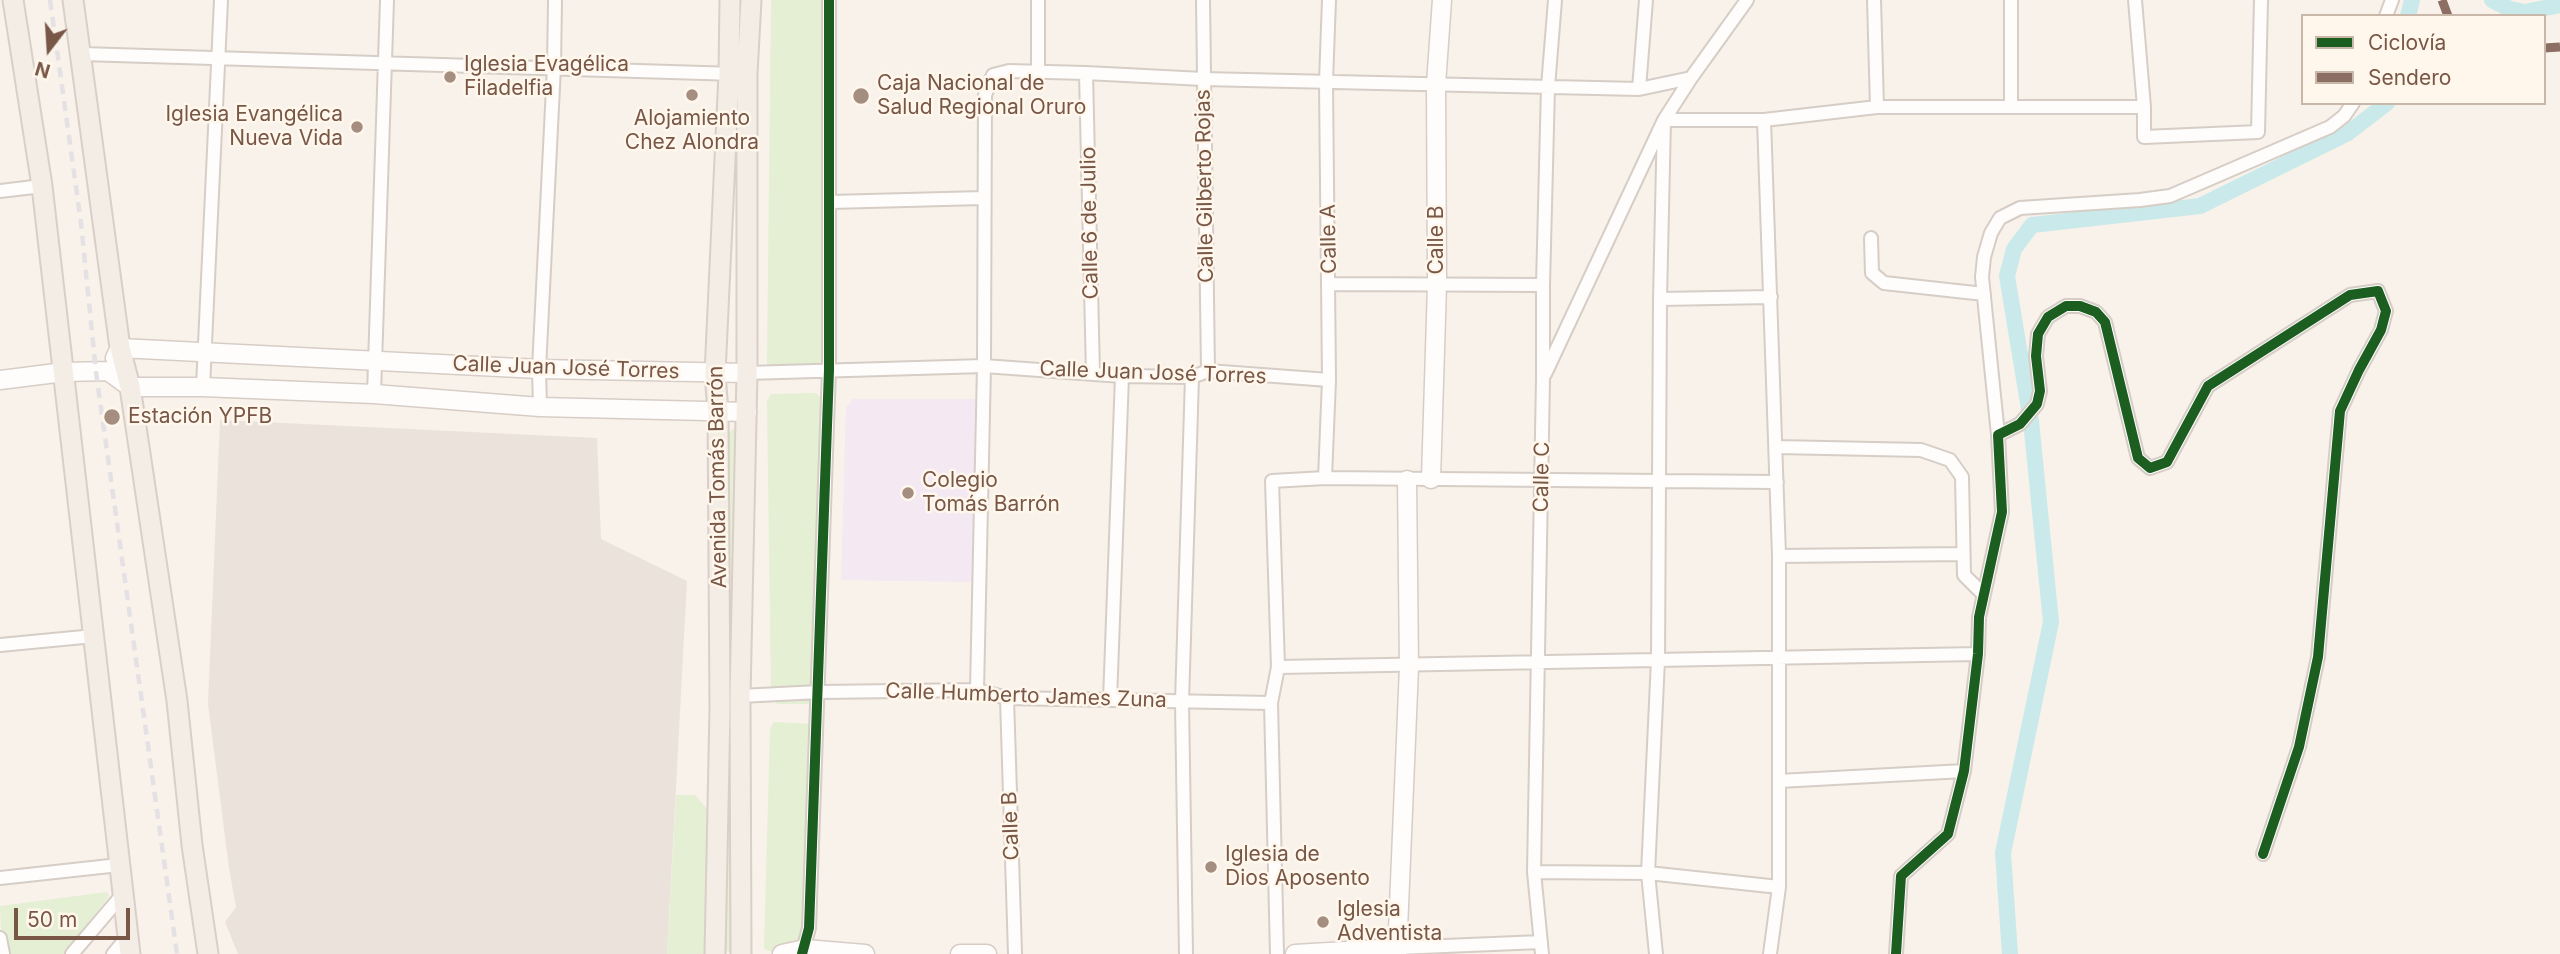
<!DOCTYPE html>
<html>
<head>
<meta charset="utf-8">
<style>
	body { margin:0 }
	#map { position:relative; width:2560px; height:954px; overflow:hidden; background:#f8f2ea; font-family:Inter,sans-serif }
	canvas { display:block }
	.legend { position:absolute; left:2301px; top:14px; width:245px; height:91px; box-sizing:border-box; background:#fff7ec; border:2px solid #c9b7aa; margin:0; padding:9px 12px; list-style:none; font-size:21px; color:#795747 }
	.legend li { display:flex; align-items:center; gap:14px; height:35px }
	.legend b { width:35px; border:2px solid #c9b7aa }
	.north { position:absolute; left:14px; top:14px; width:70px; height:70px; -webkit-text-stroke:5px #fff7ec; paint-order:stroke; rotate:197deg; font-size:19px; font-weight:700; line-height:28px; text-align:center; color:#795747 }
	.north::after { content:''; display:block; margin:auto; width:24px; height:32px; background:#795747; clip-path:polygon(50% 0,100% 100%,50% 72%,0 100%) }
	.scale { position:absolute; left:14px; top:908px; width:116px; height:32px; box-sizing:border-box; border:4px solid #795747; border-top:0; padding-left:9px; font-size:21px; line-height:24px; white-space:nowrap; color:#795747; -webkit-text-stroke:5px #fff7ec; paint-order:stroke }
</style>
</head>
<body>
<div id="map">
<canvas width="2560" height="954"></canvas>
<ul class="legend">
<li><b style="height:9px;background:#1b5e20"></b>Ciclovía</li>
<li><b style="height:9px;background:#8d6e63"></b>Sendero</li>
</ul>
<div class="north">N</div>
<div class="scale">50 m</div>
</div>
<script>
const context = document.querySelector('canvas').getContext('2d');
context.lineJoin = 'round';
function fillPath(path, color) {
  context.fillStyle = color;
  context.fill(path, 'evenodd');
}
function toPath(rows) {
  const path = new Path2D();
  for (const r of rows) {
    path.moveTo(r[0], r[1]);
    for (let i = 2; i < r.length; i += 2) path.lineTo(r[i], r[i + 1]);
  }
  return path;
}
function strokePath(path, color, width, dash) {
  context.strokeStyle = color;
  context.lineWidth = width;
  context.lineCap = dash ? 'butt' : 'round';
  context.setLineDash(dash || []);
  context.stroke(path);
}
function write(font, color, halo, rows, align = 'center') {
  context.font = font + ' Inter,sans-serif';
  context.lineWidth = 5;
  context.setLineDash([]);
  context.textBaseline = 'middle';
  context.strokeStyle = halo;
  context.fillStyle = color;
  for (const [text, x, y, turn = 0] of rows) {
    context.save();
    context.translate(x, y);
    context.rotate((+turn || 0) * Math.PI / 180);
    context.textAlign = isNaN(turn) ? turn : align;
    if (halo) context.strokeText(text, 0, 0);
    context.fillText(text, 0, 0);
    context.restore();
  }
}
fillPath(toPath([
	[220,420,597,438,601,539,687,581,667,954,238,954,225,922,236,907,229,868,208,704]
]), '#ebe2db');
fillPath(toPath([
	[853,399,975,399,972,582,841,580,846,407]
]), '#f4e8f3');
fillPath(toPath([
	[771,0,826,0,823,371,816,377,776,376,767,364],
	[816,393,822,399,812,704,777,704,771,696,767,401,771,394],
	[732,429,740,429,748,436,751,710,744,942,734,954,728,952,724,947,726,437],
	[774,722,812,724,808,951,773,952,764,949,770,729],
	[676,795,695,795,708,810,704,954,667,954],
	[107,892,109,895,107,899,64,954,2,954,0,906]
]), '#e5efd3');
strokePath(toPath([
	[2492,0,2510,9,2525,12,2560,5],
	[2408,16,2412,0],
	[2010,954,2003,853,2051,622,2031,421,2007,276,2014,249,2032,225,2200,206,2348,133,2387,103]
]), '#cae9ea', 16);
const street = toPath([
	[1038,0,1038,72],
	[1203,0,1208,371],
	[1874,0,1877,107],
	[2011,0,2011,105],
	[2135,0,2144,107],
	[2386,16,2392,0],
	[82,54,736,74],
	[1086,73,1093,374],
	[1639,89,1646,0],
	[0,191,42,186],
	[830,202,983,198],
	[1871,238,1872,273,1884,283,1984,294],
	[1330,284,1543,285],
	[1660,299,1771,297],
	[747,373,984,366,1122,376,1192,377,1208,371,1329,380],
	[1545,374,1664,120,1691,78,1747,0],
	[203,387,221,0],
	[374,394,387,0],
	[540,407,539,369,554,67,555,0],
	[1998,435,1982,277,1984,257,1991,233,2000,218,2020,208,2140,200,2170,196,2330,127,2344,116,2353,103],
	[1777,447,1921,450,1950,460,1962,477,1964,575,1984,595],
	[1325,478,1329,380,1326,82,1329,0],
	[1779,556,1963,554],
	[0,645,94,636],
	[1278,667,1978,654],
	[977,690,984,366,985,95,993,75,1009,71,1086,73,1203,79,1639,89,1691,78],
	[740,696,819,692,977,690,1007,698,1271,703],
	[1007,698,1015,954],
	[1110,700,1122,376],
	[1779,781,1964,771],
	[1534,872,1648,873,1779,887],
	[0,878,119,865],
	[0,938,3,954],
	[1397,948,1541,942],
	[72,954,123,894],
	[113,954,128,936],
	[802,954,809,928,829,370,829,0],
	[1186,954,1182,702,1192,377],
	[1277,954,1271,703,1278,667,1272,481,1325,478,1777,482],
	[1542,954,1534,872,1543,378,1543,285,1548,87,1555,0],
	[1656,954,1648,873,1658,660,1660,299,1664,120,1764,120],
	[1770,954,1779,887,1779,556,1764,120,1877,107,2144,107,2144,137,2258,132,2261,0],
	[1896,954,1901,876,1948,834,1964,771,1978,654,1979,617,2002,512,1998,435,2020,424,2037,404,2040,391,2036,356,2038,334,2048,317,2066,306,2080,306,2096,312,2105,322,2138,458,2150,468,2167,462,2208,386,2350,295,2378,291,2386,311,2381,330,2359,370,2340,411,2318,657,2299,747,2263,854]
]);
const secondary = toPath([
	[115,358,120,348,539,369,747,373],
	[0,380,64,372,108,371,130,387,203,387,374,394,540,407,747,412],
	[1431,479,1437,285,1436,84,1442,0],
	[782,954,805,949,865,954],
	[960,954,987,954],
	[1295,954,1397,948],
	[1397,954,1409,667,1407,480]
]);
const primary = toPath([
	[13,0,42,186,130,954],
	[73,0,120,348,130,387,177,701,192,845,208,954],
	[715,954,720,708,718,411,715,374,729,73,730,0],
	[741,954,740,696,747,373,747,74,751,0]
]);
strokePath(street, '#d6cdc6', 16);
strokePath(secondary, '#d7cdc6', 21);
strokePath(primary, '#dacfc8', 23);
strokePath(street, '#fefdfc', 12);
strokePath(secondary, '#fefdfc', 18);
strokePath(primary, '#f3ede5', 19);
strokePath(toPath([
	[50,0,81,223,96,372,177,954]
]), '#e4e1e5', 4.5, [10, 7]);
strokePath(toPath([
	[2442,0,2448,16],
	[2544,48,2560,47]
]), '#8d6e63', 9, [18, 9]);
strokePath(toPath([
	[802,954,809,928,829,370,829,0],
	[1896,954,1901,876,1948,834,1964,771,1978,654,1979,617,2002,512,1998,435,2020,424,2037,404,2040,391,2036,356,2038,334,2048,317,2066,306,2080,306,2096,312,2105,322,2138,458,2150,468,2167,462,2208,386,2350,295,2378,291,2386,311,2381,330,2359,370,2340,411,2318,657,2299,747,2263,854]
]), '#1b5e20', 10);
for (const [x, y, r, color] of [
	[450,77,7,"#a58d80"],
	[692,95,7,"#a58d80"],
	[861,96,9,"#a58d80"],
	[357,127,7,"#a58d80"],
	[112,417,9,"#a58d80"],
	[908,493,7,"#a58d80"],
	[1211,867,7,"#a58d80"],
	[1323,922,7,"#a58d80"]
]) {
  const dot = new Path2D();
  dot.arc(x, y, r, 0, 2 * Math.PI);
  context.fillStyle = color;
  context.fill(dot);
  strokePath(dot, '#fff7ec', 2.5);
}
write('21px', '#795747', '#fff7ec', [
	["Iglesia Evagélica",464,65],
	["Filadelfia",464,89],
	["Caja Nacional de",877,84],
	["Salud Regional Oruro",877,108],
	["Iglesia Evangélica",343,115,"right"],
	["Nueva Vida",343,139,"right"],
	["Alojamiento",692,119,"center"],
	["Chez Alondra",692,143,"center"],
	["Estación YPFB",128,417],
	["Colegio",922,481],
	["Tomás Barrón",922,505],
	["Iglesia de",1225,855],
	["Dios Aposento",1225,879],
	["Iglesia",1337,910],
	["Adventista",1337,934]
], 'left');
write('21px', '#795747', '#fff7ec', [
	["Calle Gilberto Rojas",1205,186,-91],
	["Calle 6 de Julio",1090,223,-91],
	["Calle A",1329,239,-91],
	["Calle B",1437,240,-90],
	["Calle Juan José Torres",566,368,2],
	["Calle Juan José Torres",1153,373,2],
	["Avenida Tomás Barrón",718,477,-91],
	["Calle C",1542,477,-89],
	["Calle Humberto James Zuna",1026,696,2],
	["Calle B",1011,826,-92]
]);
</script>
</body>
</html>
